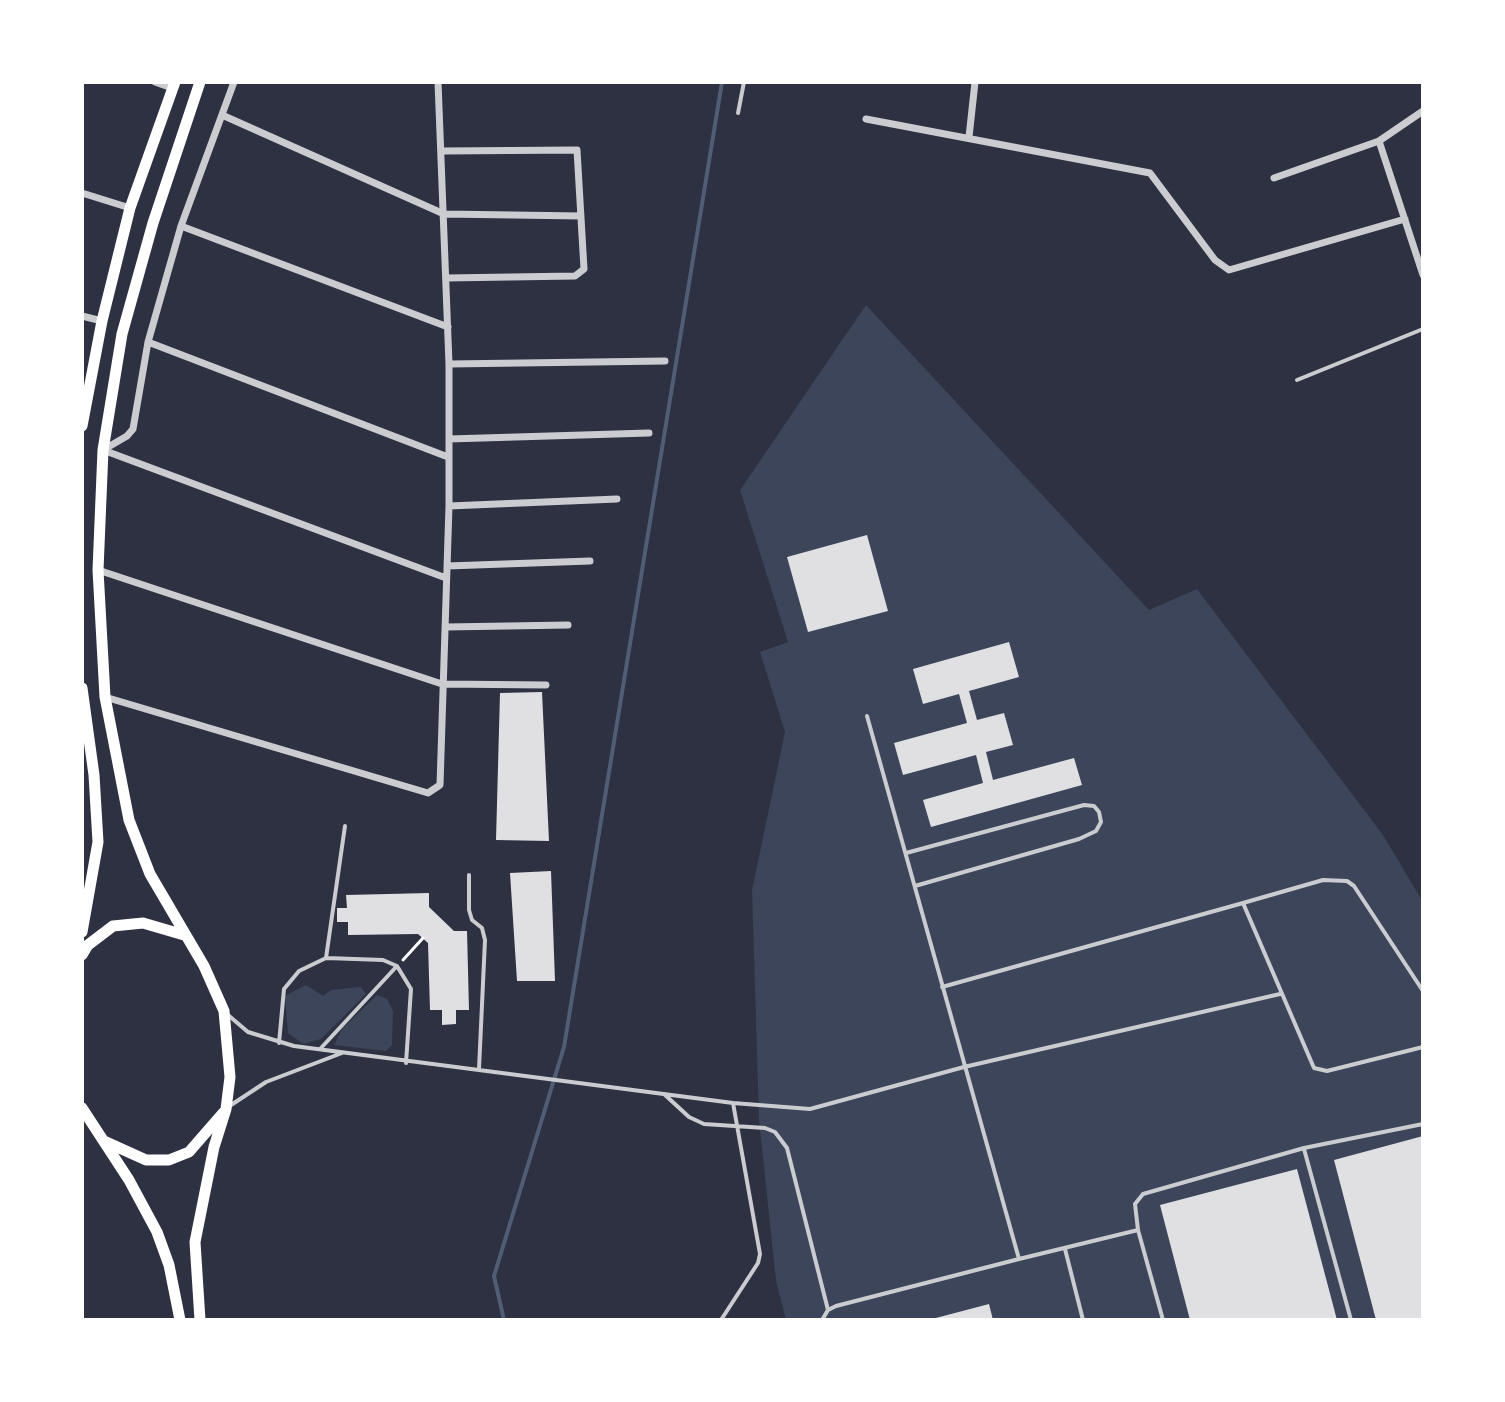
<!DOCTYPE html>
<html>
<head>
<meta charset="utf-8">
<style>
	body { margin:0 }
	#map { position:relative; width:1505px; height:1402px; overflow:hidden; background:#2d3142; font-family:"Sofia Sans Condensed",sans-serif }
	canvas { display:block }
	.frame { position:absolute; inset:0; border:84px solid #fff; pointer-events:none }
</style>
</head>
<body>
<div id="map">
<canvas width="1505" height="1402"></canvas>
<div class="frame"></div>
</div>
<script>
const context = document.querySelector('canvas').getContext('2d');
context.lineJoin = 'round';
function fillPath(path, color) {
  context.fillStyle = color;
  context.fill(path, 'evenodd');
}
function toPath(rows) {
  const path = new Path2D();
  for (const r of rows) {
    path.moveTo(r[0], r[1]);
    for (let i = 2; i < r.length; i += 2) path.lineTo(r[i], r[i + 1]);
  }
  return path;
}
function strokePath(path, color, width, dash) {
  context.strokeStyle = color;
  context.lineWidth = width;
  context.lineCap = dash ? 'butt' : 'round';
  context.setLineDash(dash || []);
  context.stroke(path);
}
fillPath(toPath([
	[866,305,1149,610,1197,589,1383,835,1423,902,1423,1320,786,1320,776,1281,759,1120,752,890,785,732,760,652,788,642,740,490],
	[306,985,323,996,331,990,361,987,366,994,321,1039,303,1044,288,1033,285,996],
	[377,995,387,999,393,1011,392,1045,386,1051,334,1045,342,1029]
]), '#3c4559');
strokePath(toPath([
	[504,1320,494,1276,564,1047,722,82]
]), '#4f5d75', 4);
fillPath(toPath([
	[867,535,888,611,808,632,787,557],
	[1009,642,1019,677,969,691,977,720,1004,713,1013,745,986,752,993,780,1074,758,1082,785,931,827,923,800,983,783,976,755,903,775,894,743,967,723,959,694,923,704,913,669],
	[542,692,549,841,496,840,500,693],
	[551,871,555,981,517,981,510,873],
	[429,893,429,907,454,931,467,931,469,1010,456,1010,456,1024,442,1025,442,1010,430,1010,428,943,418,934,348,935,348,922,337,922,337,908,347,908,346,895],
	[1423,1136,1423,1320,1376,1320,1334,1160],
	[1297,1169,1337,1320,1190,1320,1160,1205],
	[989,1304,993,1320,932,1320,932,1319]
]), '#e0e0e3');
strokePath(toPath([
	[403,960,423,938]
]), '#fff', 3);
strokePath(toPath([
	[738,113,744,82],
	[1297,380,1423,329],
	[906,853,1084,805,1094,806,1099,812,1101,822,1096,831,1079,839,915,886],
	[469,875,469,910,472,920,482,928,485,940,479,1069],
	[1243,903,1323,880,1347,881,1354,886,1423,991],
	[326,958,345,826],
	[942,987,1243,903,1314,1068,1327,1071,1423,1047],
	[228,1015,248,1032,294,1046,733,1103,810,1109,964,1067,1280,994],
	[279,1043,284,989,299,971,326,958,383,960,397,966,411,989,406,1063],
	[321,1048,397,966],
	[664,1094,689,1117,704,1124,765,1128,775,1132,787,1148,828,1310],
	[228,1107,266,1082,342,1053],
	[1304,1149,1351,1320],
	[1138,1230,1163,1320],
	[1065,1249,1083,1320],
	[1019,1259,1138,1230,1135,1204,1143,1194,1304,1148,1423,1124],
	[721,1320,758,1263,760,1254,733,1103],
	[822,1320,828,1310,836,1306,1019,1259,867,716]
]), '#caccd0', 4);
strokePath(toPath([
	[155,82,172,88],
	[222,115,444,214,581,216],
	[866,119,1150,173,1215,260,1229,270,1405,219],
	[969,137,975,82],
	[1379,141,1423,275],
	[443,151,577,150,584,269,575,276,446,278],
	[1274,178,1379,141,1423,111],
	[82,193,130,208],
	[181,226,448,327],
	[82,316,102,321],
	[148,342,448,457],
	[449,364,665,361],
	[449,439,649,433],
	[103,450,127,436,133,429,148,342,181,226,234,82],
	[103,450,446,578],
	[449,506,617,499],
	[447,566,590,561],
	[98,570,442,684,546,685],
	[446,627,568,625],
	[105,697,428,793,440,785,449,506,449,364,438,82]
]), '#caccd0', 7);
strokePath(toPath([
	[200,82,153,223,122,334,103,450,98,570,105,697,129,820,150,874,204,966,224,1011,230,1077,226,1109,214,1147,195,1242,200,1320],
	[82,426,102,321,130,208,175,82],
	[82,688,94,775,98,842,82,932],
	[82,955,88,945,113,926,143,923,184,935],
	[82,1108,129,1180,157,1232,169,1265,180,1320],
	[104,1141,146,1160,169,1160,189,1152,223,1113]
]), '#fff', 11);
</script>
</body>
</html>
